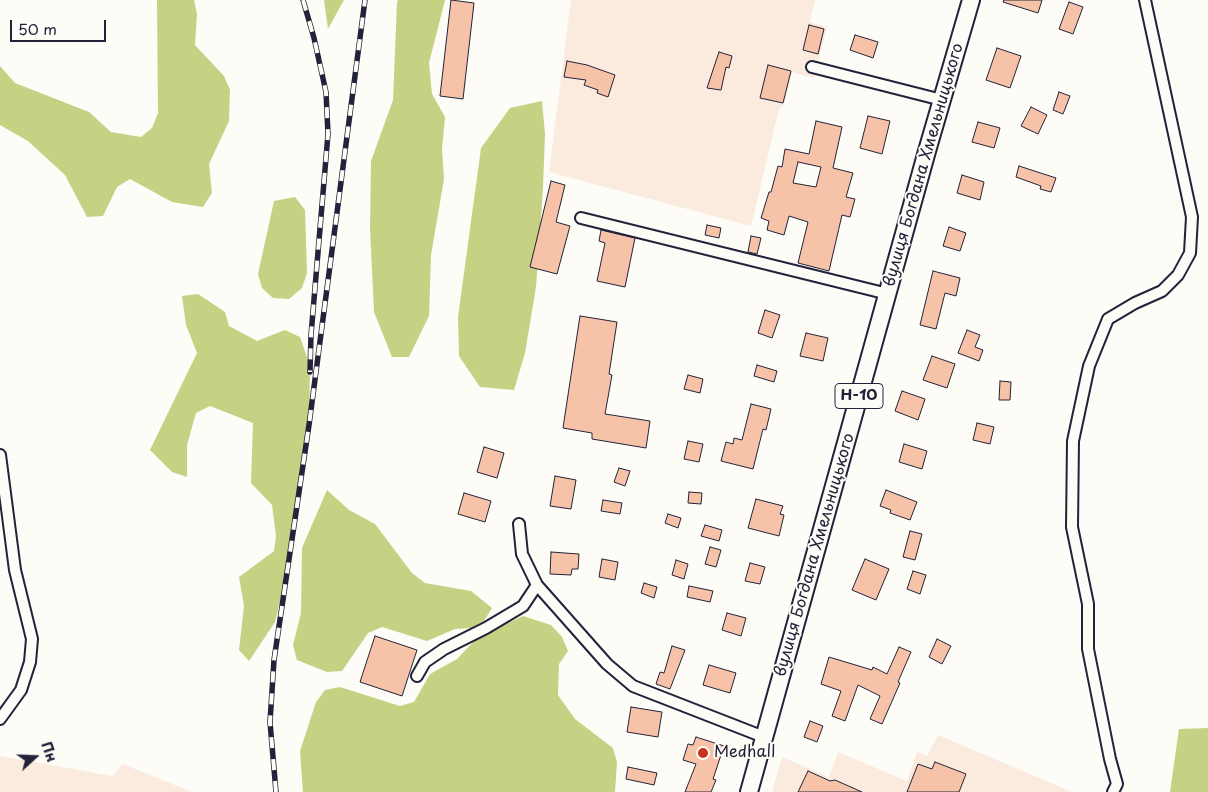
<!DOCTYPE html>
<html>
<head>
<meta charset="utf-8">
<style>
	body { margin:0 }
	#map { position:relative; width:1208px; height:792px; overflow:hidden; background:#fdfcf7; font-family:"Playpen Sans",sans-serif }
	canvas { display:block }
	.north { position:absolute; left:10px; top:732px; width:50px; height:50px; -webkit-text-stroke:4px #fdfcf7; paint-order:stroke; rotate:70deg; font-size:14px; font-weight:700; line-height:20px; text-align:center; color:#22223b }
	.north::after { content:''; display:block; margin:auto; width:18px; height:22px; background:#22223b; clip-path:polygon(50% 0,100% 100%,50% 72%,0 100%) }
	.scale { position:absolute; left:10px; top:20px; width:96px; height:22px; box-sizing:border-box; border:2px solid #22223b; border-top:0; padding-left:6px; font-size:15px; line-height:18px; white-space:nowrap; color:#22223b; -webkit-text-stroke:4px #fdfcf7; paint-order:stroke }
</style>
</head>
<body>
<div id="map">
<canvas width="1208" height="792"></canvas>
<div class="north">Пн</div>
<div class="scale">50 m</div>
</div>
<script>
const context = document.querySelector('canvas').getContext('2d');
context.lineJoin = 'round';
function fillPath(path, color) {
  context.fillStyle = color;
  context.fill(path, 'evenodd');
}
function toPath(rows) {
  const path = new Path2D();
  for (const r of rows) {
    path.moveTo(r[0], r[1]);
    for (let i = 2; i < r.length; i += 2) path.lineTo(r[i], r[i + 1]);
  }
  return path;
}
function strokePath(path, color, width, dash) {
  context.strokeStyle = color;
  context.lineWidth = width;
  context.lineCap = dash ? 'butt' : 'round';
  context.setLineDash(dash || []);
  context.stroke(path);
}
function write(font, color, halo, rows, align = 'center') {
  context.font = font + ' "Playpen Sans",sans-serif';
  context.lineWidth = 4;
  context.setLineDash([]);
  context.textBaseline = 'middle';
  context.strokeStyle = halo;
  context.fillStyle = color;
  for (const [text, x, y, turn = 0] of rows) {
    context.save();
    context.translate(x, y);
    context.rotate((+turn || 0) * Math.PI / 180);
    context.textAlign = isNaN(turn) ? turn : align;
    if (halo) context.strokeText(text, 0, 0);
    context.fillText(text, 0, 0);
    context.restore();
  }
}
fillPath(toPath([
	[571,0,815,0,810,22,827,27,814,78,792,72,784,105,779,109,751,226,549,172],
	[938,735,1072,792,772,792,782,757,829,777,838,752,907,781,917,752,927,756],
	[0,756,112,776,123,764,192,792,0,792]
]), '#fbebdf');
fillPath(toPath([
	[157,0,194,0,197,14,195,45,224,76,230,90,229,121,209,164,212,193,203,207,172,202,130,179,117,187,103,216,87,217,65,175,28,141,0,125,0,66,15,83,89,112,111,132,141,137,152,128,158,113],
	[324,0,344,0,328,29],
	[398,0,445,0,429,63,432,94,445,117,442,149,444,179,431,255,429,316,409,357,392,357,374,312,370,229,371,161,393,100,397,3],
	[542,101,545,134,543,188,536,287,525,353,514,390,480,387,459,356,458,317,481,148,510,108],
	[295,197,305,210,307,273,302,288,289,299,273,298,262,288,258,274,274,201],
	[198,294,225,312,229,326,257,341,285,330,300,337,310,366,309,425,294,542,275,622,249,661,239,650,244,606,239,577,274,551,276,536,272,505,251,483,253,423,210,406,196,413,187,445,187,477,172,472,150,450,197,353,186,325,182,296],
	[327,490,349,510,375,524,412,573,425,583,471,591,492,608,484,621,471,628,455,629,427,641,382,627,368,633,342,671,327,672,297,660,293,645,301,613,302,548],
	[523,616,551,625,562,637,568,651,559,664,558,695,575,719,613,748,617,762,615,792,303,792,300,751,316,702,325,690,340,687,400,706,414,702,430,674,457,659,478,637],
	[1208,728,1208,792,1170,792,1179,729]
]), '#c6d184');
const building = toPath([
	[451,0,474,3,463,99,440,96,451,0],
	[1004,0,1042,0,1038,13,1003,2,1004,0],
	[1069,2,1083,7,1073,34,1059,29,1069,2],
	[809,25,824,29,818,54,803,50,809,25],
	[855,35,878,42,873,58,850,50,855,35],
	[997,48,1021,56,1010,88,986,80,997,48],
	[719,52,732,56,729,68,726,67,721,90,707,88,719,52],
	[567,61,587,65,615,75,608,97,597,93,598,90,584,85,586,80,564,77,567,61],
	[768,65,791,71,783,103,760,98,768,65],
	[1059,92,1070,96,1063,114,1053,110,1059,92],
	[1031,107,1047,115,1038,134,1021,126,1031,107],
	[868,116,890,121,882,154,860,148,868,116],
	[816,121,842,127,833,168,853,173,846,197,855,199,850,217,842,215,829,271,798,263,808,222,789,216,784,235,767,230,769,221,761,218,769,192,771,192,778,166,782,167,785,149,809,154,816,121],
	[798,162,821,167,816,187,793,183,798,162],
	[978,122,1000,128,994,148,972,142,978,122],
	[1019,166,1056,178,1051,192,1040,189,1041,186,1016,177,1019,166],
	[962,175,984,182,980,200,957,193,962,175],
	[551,181,565,185,556,222,570,226,557,274,530,267,551,181],
	[707,225,721,228,719,238,705,235,707,225],
	[949,227,966,233,960,251,943,246,949,227],
	[601,230,635,238,625,287,597,281,605,243,599,241,601,230],
	[751,236,761,238,757,254,748,252,751,236],
	[933,271,960,278,956,296,945,293,936,329,920,325,933,271],
	[765,310,780,315,772,338,758,333,765,310],
	[580,316,617,322,609,374,612,375,605,414,650,421,646,448,592,439,592,433,563,428,580,316],
	[967,330,980,335,975,347,983,350,979,361,958,353,967,330],
	[806,333,828,338,823,361,800,356,806,333],
	[932,356,955,364,947,388,923,380,932,356],
	[757,365,777,371,774,382,754,376,757,365],
	[688,375,703,379,700,393,684,389,688,375],
	[1000,381,1011,382,1010,400,999,400,1000,381],
	[902,391,925,399,918,420,895,411,902,391],
	[751,404,771,409,766,430,763,429,753,469,721,461,726,442,733,444,734,438,742,440,751,404],
	[977,423,994,427,990,444,973,440,977,423],
	[688,441,703,444,699,462,684,459,688,441],
	[904,444,927,451,922,469,899,462,904,444],
	[484,447,504,453,497,478,477,472,484,447],
	[619,468,630,471,625,486,614,482,619,468],
	[555,476,576,480,571,509,550,506,555,476],
	[886,490,917,502,910,520,890,513,891,510,880,506,886,490],
	[689,492,702,493,701,504,688,503,689,492],
	[464,493,491,501,485,522,458,514,464,493],
	[756,499,783,506,780,514,784,515,779,536,748,528,756,499],
	[603,500,622,503,620,514,601,511,603,500],
	[668,514,681,518,678,528,665,523,668,514],
	[705,525,722,530,719,541,701,536,705,525],
	[910,531,922,534,915,560,903,557,910,531],
	[710,547,721,550,716,567,705,564,710,547],
	[551,552,579,554,578,569,572,569,571,575,550,574,551,552],
	[602,559,618,562,615,580,599,577,602,559],
	[865,559,889,569,876,600,852,590,865,559],
	[676,560,688,564,684,579,672,575,676,560],
	[750,563,765,567,760,584,745,581,750,563],
	[913,571,926,575,920,594,907,589,913,571],
	[644,583,657,587,654,598,641,593,644,583],
	[689,586,713,591,710,602,687,597,689,586],
	[727,613,746,618,741,636,722,630,727,613],
	[375,636,417,650,402,696,360,682,375,636],
	[937,639,951,646,942,664,929,657,937,639],
	[672,646,685,650,670,689,656,684,660,672,664,673,672,646],
	[899,647,911,652,898,682,900,683,882,724,870,719,880,696,858,685,845,721,832,716,841,691,821,684,829,657,872,670,873,667,887,674,899,647],
	[709,665,736,673,730,693,703,685,709,665],
	[631,707,662,712,658,737,627,732,631,707],
	[810,721,823,726,817,742,804,737,810,721],
	[696,737,724,746,713,779,716,780,711,792,685,792,696,764,683,760,688,744,693,745,696,737],
	[935,762,966,774,959,792,907,792,918,764,932,769,935,762],
	[628,767,657,773,654,785,626,779,628,767],
	[808,771,830,781,835,780,862,792,798,792,808,771]
]);
fillPath(building, '#f7c3a8');
strokePath(building, '#22223b', 1);
const street = toPath([
	[812,67,942,100],
	[581,218,888,294],
	[0,455,15,570,32,639,30,662,21,690,0,719],
	[519,524,522,554,537,585,607,664,633,686,764,737],
	[417,676,425,662,444,649,486,628,523,606,537,585],
	[1113,792,1117,784,1110,759,1088,649,1088,604,1072,527,1073,441,1089,366,1108,319,1135,303,1162,291,1178,275,1190,253,1192,217,1145,0]
]);
const primary = toPath([
	[749,792,927,151,971,0]
]);
strokePath(street, '#22223b', 14);
strokePath(primary, '#22223b', 20);
strokePath(street, '#fdfcf7', 10);
strokePath(primary, '#fdfcf7', 16);
const rail = toPath([
	[303,0,314,38,326,92,328,134,311,335,310,372],
	[276,792,270,722,274,660,309,425,365,0]
]);
strokePath(rail, '#22223b', 5.5);
strokePath(rail, '#fdfcf7', 4, [11]);
for (const [x, y, r, color] of [
	[703,753,6,"#c8321e"]
]) {
  const dot = new Path2D();
  dot.arc(x, y, r, 0, 2 * Math.PI);
  context.fillStyle = color;
  context.fill(dot);
  strokePath(dot, '#fdfcf7', 2);
}
for (const [x, y, w] of [
	[859,396,48]
]) {
  const box = new Path2D();
  box.roundRect(x - w / 2, y - 12.5, w, 25, 4);
  context.fillStyle = '#fdfcf7';
  context.fill(box);
  strokePath(box, '#22223b', 1);
}
write('bold 15px', '#22223b', null, [
	["Н-10",859,396]
]);
write('16px', '#22223b', '#fdfcf7', [
	["вулиця Богдана Хмельницького",924,165,-74],
	["вулиця Богдана Хмельницького",815,555,-74]
]);
write('16px', '#22223b', '#fdfcf7', [
	["Medhall",714,753]
], 'left');
</script>
</body>
</html>
